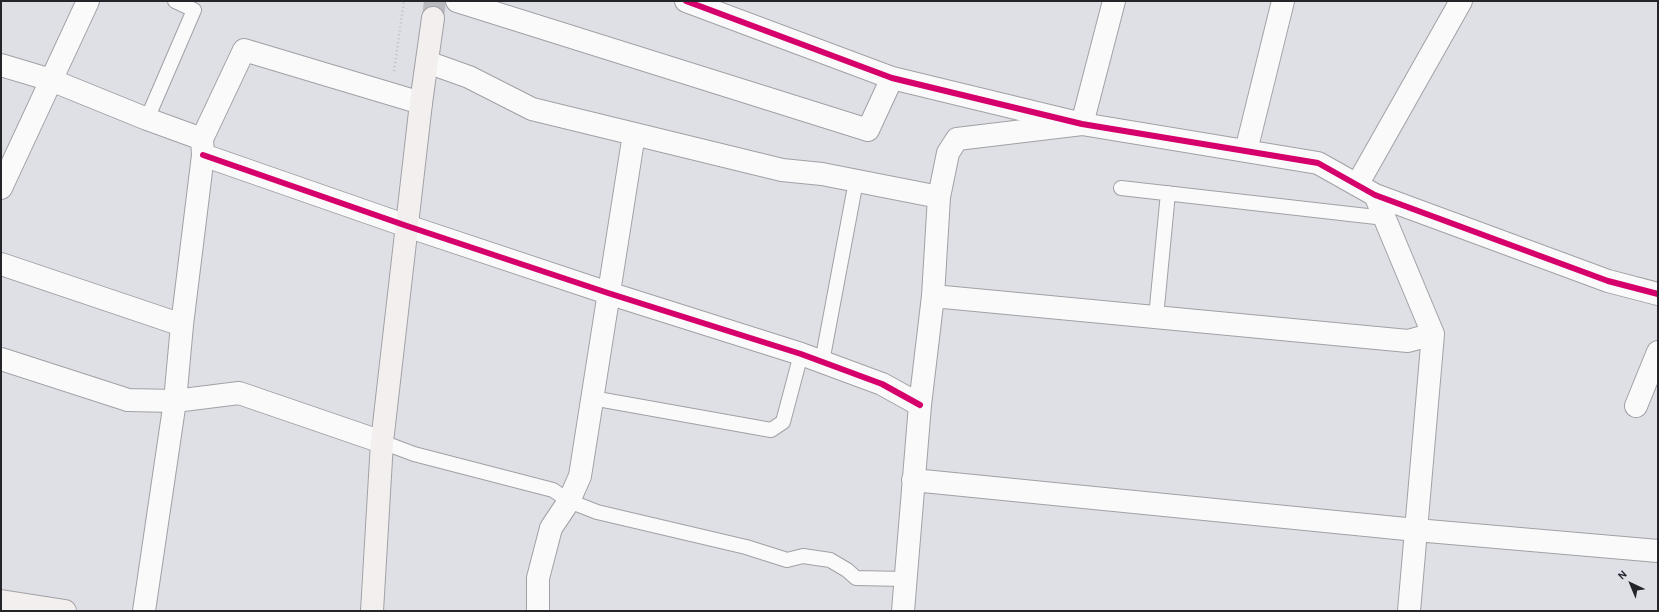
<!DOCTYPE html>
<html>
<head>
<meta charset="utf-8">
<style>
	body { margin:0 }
	#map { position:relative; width:1659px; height:612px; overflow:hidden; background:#dfe0e6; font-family:Karla,sans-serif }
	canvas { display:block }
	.frame { position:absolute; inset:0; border:2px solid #242529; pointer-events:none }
	.north { position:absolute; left:1611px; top:564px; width:40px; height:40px; -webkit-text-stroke:3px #dcdfe9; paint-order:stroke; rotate:316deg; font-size:11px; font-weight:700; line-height:16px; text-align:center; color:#242529 }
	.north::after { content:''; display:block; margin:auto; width:14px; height:18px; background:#242529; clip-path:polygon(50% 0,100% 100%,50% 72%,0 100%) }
</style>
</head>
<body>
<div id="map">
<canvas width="1659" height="612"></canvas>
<div class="frame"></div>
<div class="north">N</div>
</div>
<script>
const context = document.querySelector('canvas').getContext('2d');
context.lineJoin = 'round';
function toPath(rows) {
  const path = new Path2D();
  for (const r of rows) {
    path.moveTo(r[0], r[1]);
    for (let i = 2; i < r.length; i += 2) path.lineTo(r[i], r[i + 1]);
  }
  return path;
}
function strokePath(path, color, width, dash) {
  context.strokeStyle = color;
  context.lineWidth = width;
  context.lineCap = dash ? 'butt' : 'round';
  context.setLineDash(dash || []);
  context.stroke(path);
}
strokePath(toPath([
	[433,18,435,1]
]), '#babbc0', 22, [22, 11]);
const lane = toPath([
	[147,119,194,10,175,1],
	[1121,188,1385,218],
	[1156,317,1168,193],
	[822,362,856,181],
	[592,398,771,430,783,422,801,354],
	[382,442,414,454,553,490,569,501,597,512,746,547,787,560,803,556,830,560,847,570,856,578,905,579]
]);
const street = toPath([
	[457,1,868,130,892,78],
	[686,1,892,78,1082,124,1318,163,1375,195,1608,281,1658,294],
	[427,62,469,77,532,109,782,170,822,174,939,197],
	[1,65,51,80,147,119,202,139],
	[1246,151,1283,1],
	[203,155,407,226,608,293,801,354,882,384,920,405],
	[1357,185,1461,1],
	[1,188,88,1],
	[1375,195,1433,334,1409,611],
	[1,264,182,325],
	[933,296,1408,341,1433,334],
	[1,359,128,400,175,401,239,393,382,442],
	[1636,406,1658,352],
	[913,480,1416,530,1658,551],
	[144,611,175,401,182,325,203,155,202,139,244,50,421,103],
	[538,611,538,578,551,528,569,501,580,476,634,134],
	[903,611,920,405,933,296,939,197,948,153,957,139,1082,124,1114,1]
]);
const secondary = toPath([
	[1,601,65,611],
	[372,611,382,442,421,103,433,18]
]);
strokePath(lane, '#a0a1a5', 16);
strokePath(street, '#a0a1a5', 24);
strokePath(secondary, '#a0a1a5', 24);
strokePath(toPath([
	[394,71,404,1]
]), '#bfbfc3', 2.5, [1, 3]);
strokePath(lane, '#fafafb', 14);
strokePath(street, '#fafafb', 22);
strokePath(secondary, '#f4efef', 22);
strokePath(toPath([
	[686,1,892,78,1082,124,1318,163,1375,195,1608,281,1658,294],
	[203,155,407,226,608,293,801,354,882,384,920,405]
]), '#d6006c', 6);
</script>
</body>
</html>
